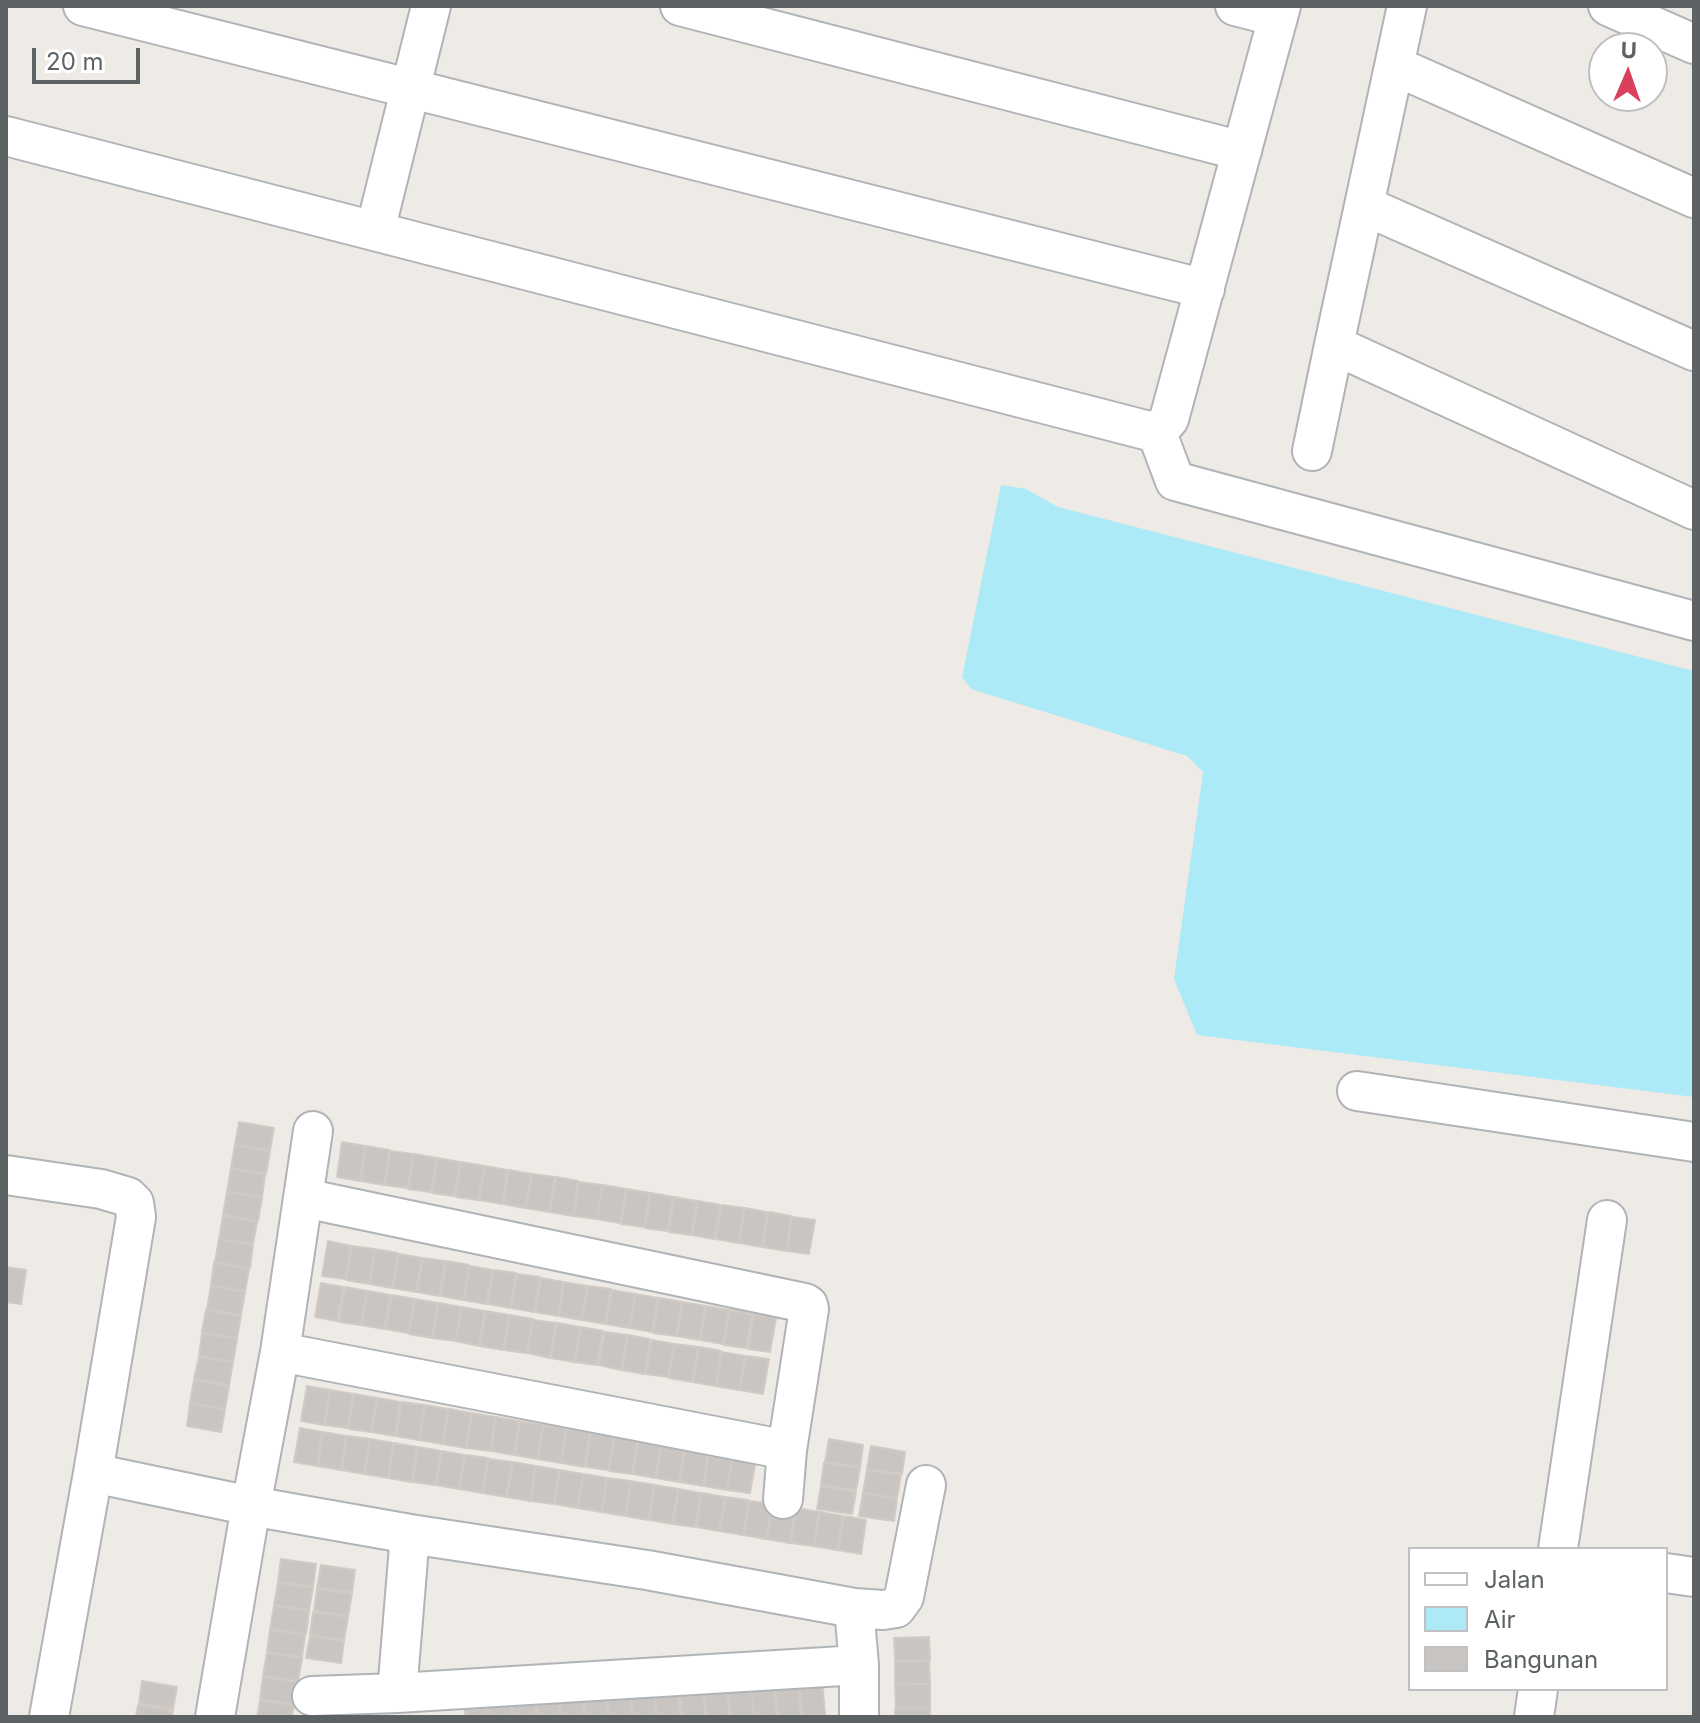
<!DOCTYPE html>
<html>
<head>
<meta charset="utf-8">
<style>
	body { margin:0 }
	#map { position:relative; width:1700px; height:1723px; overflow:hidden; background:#eeeae5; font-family:Inter,sans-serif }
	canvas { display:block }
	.frame { position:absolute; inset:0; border:8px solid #5d6264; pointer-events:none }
	.legend { position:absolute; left:1408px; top:1547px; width:260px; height:144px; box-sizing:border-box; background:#fff; border:2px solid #bec0c1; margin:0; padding:10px 14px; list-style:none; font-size:24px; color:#5d6264 }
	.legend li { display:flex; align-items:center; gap:16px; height:40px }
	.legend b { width:40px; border:2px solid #bec0c1 }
	.north { position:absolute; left:1588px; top:32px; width:80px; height:80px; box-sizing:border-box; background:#fff; border:2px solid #bec0c1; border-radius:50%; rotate:2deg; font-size:22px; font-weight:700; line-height:32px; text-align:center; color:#5d6264 }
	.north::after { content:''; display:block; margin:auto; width:28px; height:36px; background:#da3f5b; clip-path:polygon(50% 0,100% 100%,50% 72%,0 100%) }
	.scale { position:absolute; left:32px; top:48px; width:108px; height:36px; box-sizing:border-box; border:4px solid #5d6264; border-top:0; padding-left:10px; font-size:24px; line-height:28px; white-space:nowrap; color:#5d6264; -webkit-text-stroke:6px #fff; paint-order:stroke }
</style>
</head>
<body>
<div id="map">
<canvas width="1700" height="1723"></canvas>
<div class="frame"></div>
<ul class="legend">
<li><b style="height:10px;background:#fff"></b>Jalan</li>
<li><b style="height:22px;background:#aceaf7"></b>Air</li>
<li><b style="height:22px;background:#c9c5c2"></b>Bangunan</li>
</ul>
<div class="north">U</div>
<div class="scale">20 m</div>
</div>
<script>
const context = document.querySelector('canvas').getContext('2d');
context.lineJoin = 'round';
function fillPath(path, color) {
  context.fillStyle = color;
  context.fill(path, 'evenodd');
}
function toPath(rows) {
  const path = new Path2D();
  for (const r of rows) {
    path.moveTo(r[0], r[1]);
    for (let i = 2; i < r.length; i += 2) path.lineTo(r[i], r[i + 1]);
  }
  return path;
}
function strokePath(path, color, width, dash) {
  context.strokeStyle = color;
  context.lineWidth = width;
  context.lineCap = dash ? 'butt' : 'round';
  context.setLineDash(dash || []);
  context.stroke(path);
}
fillPath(toPath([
	[1001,485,1026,489,1058,507,1694,671,1694,1097,1197,1035,1174,979,1203,772,1187,756,971,689,962,677]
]), '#aceaf7');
const building = toPath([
	[239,1122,274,1128,270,1150,235,1145,239,1122],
	[342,1142,365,1146,360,1181,337,1177,342,1142],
	[235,1145,270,1151,266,1174,231,1168,235,1145],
	[366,1146,389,1150,384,1185,361,1181,366,1146],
	[390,1151,413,1154,407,1188,385,1185,390,1151],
	[414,1154,437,1158,431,1192,408,1189,414,1154],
	[438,1158,460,1162,454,1196,432,1193,438,1158],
	[461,1162,484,1166,478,1200,456,1197,461,1162],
	[485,1166,507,1170,502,1204,479,1200,485,1166],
	[231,1169,265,1174,262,1197,227,1191,231,1169],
	[509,1170,531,1174,525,1208,503,1204,509,1170],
	[532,1174,555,1177,549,1212,526,1208,532,1174],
	[556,1177,578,1181,573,1216,550,1212,556,1177],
	[579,1182,602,1185,597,1219,574,1216,579,1182],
	[603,1185,626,1189,620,1223,597,1219,603,1185],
	[627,1189,650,1193,644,1227,621,1224,627,1189],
	[227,1192,262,1198,258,1221,223,1215,227,1192],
	[651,1193,673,1197,667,1231,645,1228,651,1193],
	[674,1197,697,1201,691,1235,669,1232,674,1197],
	[698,1201,720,1205,714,1239,692,1235,698,1201],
	[722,1205,744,1208,738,1243,716,1239,722,1205],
	[745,1208,767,1212,762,1247,739,1243,745,1208],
	[769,1212,791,1216,786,1251,763,1247,769,1212],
	[223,1216,257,1222,253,1244,219,1239,223,1216],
	[792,1217,815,1220,809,1254,787,1251,792,1217],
	[219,1239,253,1245,250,1268,215,1262,219,1239],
	[328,1241,351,1246,345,1279,322,1276,328,1241],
	[352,1246,374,1249,369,1284,346,1280,352,1246],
	[375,1249,398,1253,392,1288,370,1284,375,1249],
	[399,1254,422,1258,416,1292,393,1288,399,1254],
	[423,1258,445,1261,439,1296,417,1292,423,1258],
	[447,1261,469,1265,463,1300,441,1296,447,1261],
	[214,1263,249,1269,245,1291,211,1285,214,1263],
	[470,1266,492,1270,486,1304,464,1300,470,1266],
	[6,1267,26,1270,21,1304,6,1302,6,1267],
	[494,1270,516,1273,510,1308,488,1304,494,1270],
	[517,1274,540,1277,534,1312,511,1308,517,1274],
	[541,1278,563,1282,558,1316,535,1312,541,1278],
	[564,1282,587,1286,581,1320,559,1316,564,1282],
	[321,1283,343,1287,337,1321,315,1317,321,1283],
	[211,1286,245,1292,241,1315,207,1309,211,1286],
	[588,1286,611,1289,605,1324,582,1320,588,1286],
	[345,1287,367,1291,361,1325,339,1322,345,1287],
	[612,1290,635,1294,629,1328,606,1324,612,1290],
	[368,1291,390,1295,384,1329,362,1325,368,1291],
	[635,1294,658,1298,652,1332,630,1328,635,1294],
	[392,1295,414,1299,408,1333,386,1329,392,1295],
	[659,1298,682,1302,676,1336,653,1333,659,1298],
	[415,1299,438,1303,432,1338,409,1334,415,1299],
	[683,1302,705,1306,699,1340,677,1336,683,1302],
	[439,1303,461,1307,456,1341,433,1338,439,1303],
	[706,1306,729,1310,723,1344,701,1340,706,1306],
	[462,1307,485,1311,479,1346,456,1341,462,1307],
	[206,1310,241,1316,237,1338,202,1332,206,1310],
	[730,1310,752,1314,746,1348,724,1345,730,1310],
	[486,1311,509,1315,503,1350,480,1346,486,1311],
	[754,1314,776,1318,770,1352,748,1349,754,1314],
	[510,1315,533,1319,527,1353,504,1350,510,1315],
	[533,1320,556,1323,550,1358,528,1353,533,1320],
	[557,1323,580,1327,574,1362,551,1358,557,1323],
	[581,1327,603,1331,597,1365,575,1362,581,1327],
	[605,1332,627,1335,621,1370,599,1365,605,1332],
	[202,1333,237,1339,233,1362,199,1356,202,1333],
	[628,1335,650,1339,644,1374,622,1370,628,1335],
	[652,1340,674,1344,668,1377,646,1374,652,1340],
	[675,1344,698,1347,692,1382,669,1378,675,1344],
	[699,1347,721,1351,716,1386,693,1382,699,1347],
	[722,1352,745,1356,739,1390,716,1386,722,1352],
	[746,1356,769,1359,763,1394,740,1390,746,1356],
	[199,1357,233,1362,229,1385,194,1379,199,1357],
	[194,1380,229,1386,225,1409,190,1403,194,1380],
	[307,1386,330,1390,324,1425,301,1421,307,1386],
	[330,1390,353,1394,347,1428,325,1425,330,1390],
	[354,1394,377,1398,371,1432,349,1429,354,1394],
	[378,1398,400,1402,395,1436,372,1432,378,1398],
	[402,1402,424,1405,419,1440,396,1436,402,1402],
	[190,1404,225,1409,221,1432,187,1426,190,1404],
	[425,1405,448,1409,442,1444,419,1440,425,1405],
	[449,1409,471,1413,466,1448,443,1444,449,1409],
	[472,1413,495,1417,490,1451,467,1448,472,1413],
	[496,1417,519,1421,514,1455,491,1451,496,1417],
	[520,1421,543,1425,537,1459,515,1455,520,1421],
	[544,1425,566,1428,561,1463,538,1459,544,1425],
	[300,1428,322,1432,317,1466,294,1462,300,1428],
	[567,1428,590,1432,584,1467,562,1463,567,1428],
	[323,1432,346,1436,341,1470,318,1466,323,1432],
	[591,1432,614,1436,608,1470,586,1467,591,1432],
	[347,1436,370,1439,364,1474,342,1470,347,1436],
	[615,1436,637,1440,632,1474,609,1471,615,1436],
	[370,1439,393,1443,388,1478,365,1474,370,1439],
	[829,1439,863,1445,860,1467,825,1462,829,1439],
	[639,1440,661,1444,655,1478,633,1474,639,1440],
	[394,1443,417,1447,411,1482,389,1478,394,1443],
	[662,1444,684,1447,679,1482,656,1478,662,1444],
	[871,1446,905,1452,902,1474,867,1469,871,1446],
	[418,1447,441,1451,435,1485,413,1482,418,1447],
	[686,1447,708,1451,703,1486,680,1482,686,1447],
	[442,1451,464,1455,459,1489,436,1485,442,1451],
	[709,1451,732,1455,727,1490,704,1486,709,1451],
	[466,1455,488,1458,482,1493,460,1489,466,1455],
	[733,1455,756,1459,750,1493,727,1490,733,1455],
	[489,1459,512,1462,506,1497,483,1493,489,1459],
	[513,1462,535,1466,530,1501,507,1497,513,1462],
	[824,1463,860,1468,856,1490,821,1485,824,1463],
	[536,1466,559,1470,554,1504,531,1501,536,1466],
	[560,1470,583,1474,577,1508,555,1504,560,1470],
	[867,1470,901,1475,897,1498,863,1493,867,1470],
	[584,1474,607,1478,601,1512,578,1508,584,1474],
	[607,1478,630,1481,625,1516,602,1512,607,1478],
	[631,1481,654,1485,648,1520,626,1516,631,1481],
	[655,1485,678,1489,672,1524,650,1520,655,1485],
	[821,1486,856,1492,852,1514,817,1509,821,1486],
	[679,1489,701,1493,695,1527,673,1524,679,1489],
	[702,1493,725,1497,719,1531,697,1527,702,1493],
	[863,1493,897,1499,894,1521,859,1516,863,1493],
	[726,1497,748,1500,743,1535,720,1531,726,1497],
	[750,1501,772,1504,766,1539,744,1535,750,1501],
	[773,1504,795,1508,790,1543,767,1539,773,1504],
	[797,1508,819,1512,814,1546,791,1543,797,1508],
	[820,1512,843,1516,837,1550,814,1546,820,1512],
	[844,1516,866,1520,861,1554,838,1550,844,1516],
	[281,1559,316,1564,313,1586,278,1582,281,1559],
	[321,1565,355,1570,352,1592,317,1588,321,1565],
	[278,1583,313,1588,309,1610,274,1605,278,1583],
	[317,1589,352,1594,348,1616,314,1611,317,1589],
	[274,1606,309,1611,306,1634,270,1629,274,1606],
	[313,1612,348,1617,344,1640,310,1635,313,1612],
	[270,1630,305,1635,302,1657,267,1652,270,1630],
	[310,1636,344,1641,341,1663,306,1658,310,1636],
	[929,1637,930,1660,895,1660,894,1638,929,1637],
	[267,1653,302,1658,298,1681,263,1676,267,1653],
	[929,1661,930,1684,895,1684,895,1662,929,1661],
	[263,1677,298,1682,295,1704,260,1699,263,1677],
	[822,1680,825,1715,802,1716,799,1682,822,1680],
	[142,1681,177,1687,173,1709,139,1703,142,1681],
	[798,1682,801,1717,778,1717,775,1684,798,1682],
	[774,1684,777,1717,754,1717,751,1686,774,1684],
	[930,1684,930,1707,896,1708,895,1685,930,1684],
	[751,1686,754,1717,730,1717,728,1688,751,1686],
	[727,1688,729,1717,706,1717,704,1690,727,1688],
	[703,1690,705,1717,682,1717,680,1692,703,1690],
	[678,1692,680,1717,657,1717,655,1694,678,1692],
	[654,1694,656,1717,633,1717,631,1696,654,1694],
	[630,1696,632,1717,609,1717,607,1698,630,1696],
	[607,1698,608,1717,585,1717,584,1700,607,1698],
	[583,1700,584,1717,561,1717,560,1702,583,1700],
	[260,1701,294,1705,292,1717,257,1717,260,1701],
	[559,1702,560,1717,537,1717,536,1704,559,1702],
	[535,1704,536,1717,513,1717,512,1706,535,1704],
	[138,1705,173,1711,172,1717,136,1717,138,1705],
	[511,1706,512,1717,489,1717,488,1708,511,1706],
	[487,1708,488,1717,465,1717,465,1710,487,1708],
	[930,1708,930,1717,895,1717,895,1709,930,1708]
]);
fillPath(building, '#c9c5c2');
strokePath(building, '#d2cac4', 2);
const minor = toPath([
	[83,6,1205,289],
	[680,6,1242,151],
	[1235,6,1278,17],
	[1281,6,1169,419,1157,433,1175,481,1694,621],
	[1407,6,1334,345,1694,510],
	[1608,6,1694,44],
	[1395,66,1694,198],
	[6,136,1157,433],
	[1365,206,1694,351],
	[375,231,431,6],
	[1312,451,1334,345],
	[1357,1091,1694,1142],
	[6,1175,101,1189,128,1197,134,1203,136,1217,93,1473,49,1717],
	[304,1198,805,1303,808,1305,809,1309,787,1450,783,1499],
	[280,1352,787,1450],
	[93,1473,251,1506,410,1534,647,1570,854,1608,883,1610,896,1608,904,1597,926,1485],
	[1558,1549,1607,1220],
	[1666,1573,1694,1577],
	[854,1608,859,1665,859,1717],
	[397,1693,410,1534],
	[312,1696,397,1693,859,1665],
	[215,1717,251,1506,280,1352,313,1131],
	[1534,1717,1538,1689]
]);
strokePath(minor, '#b0b4b6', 42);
strokePath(minor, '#fff', 38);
</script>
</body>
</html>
